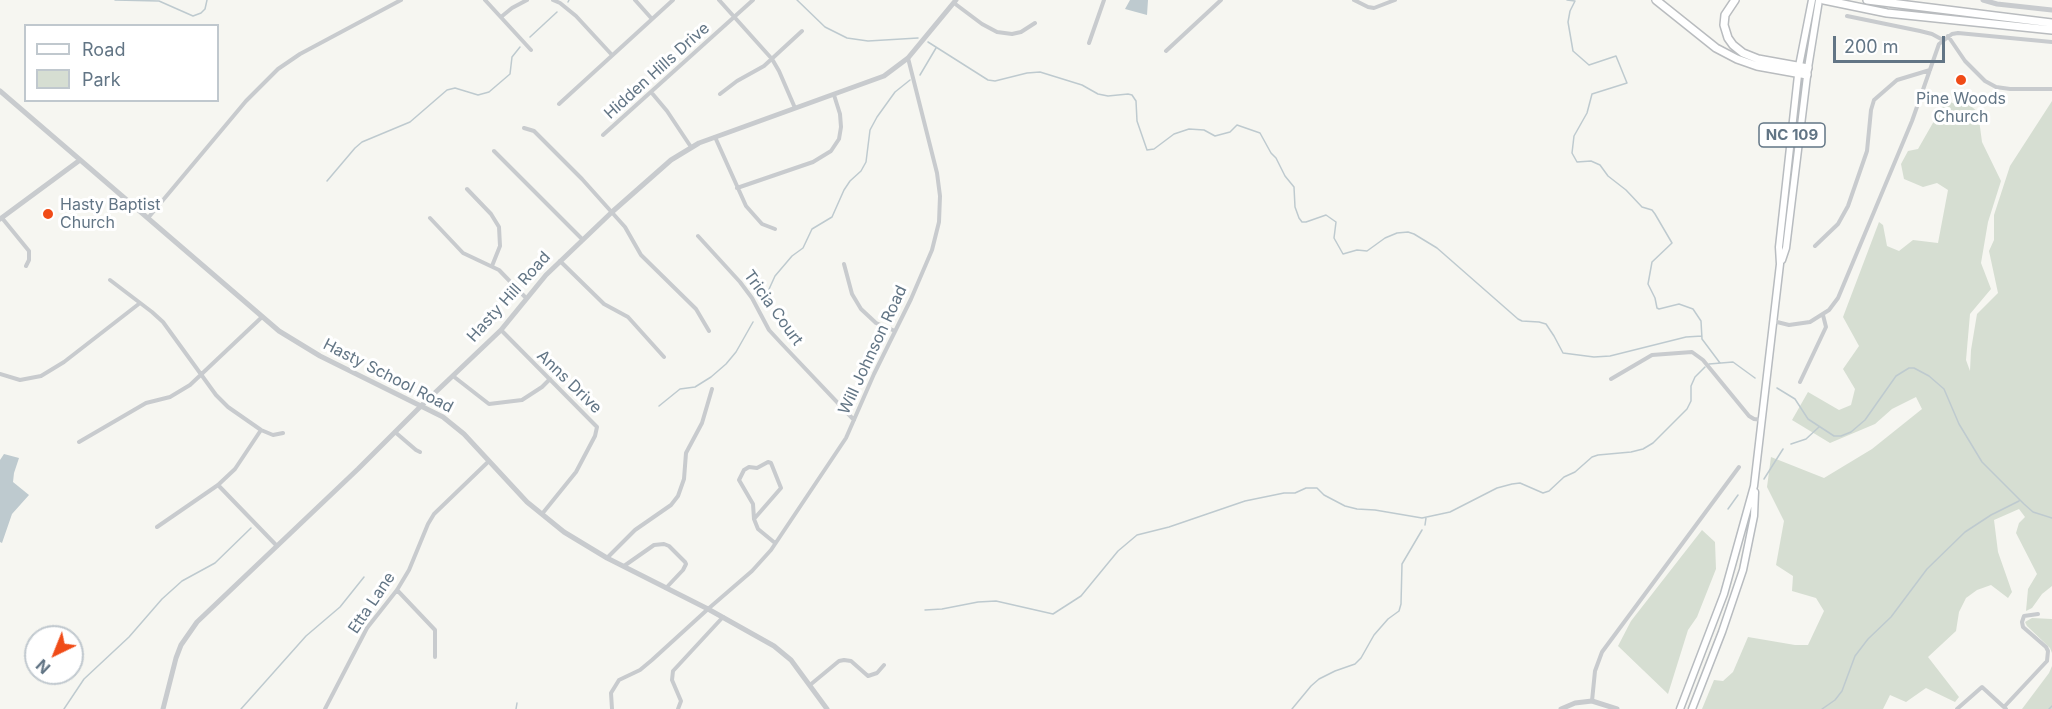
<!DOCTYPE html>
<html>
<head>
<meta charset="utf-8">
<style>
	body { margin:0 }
	#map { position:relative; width:2052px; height:709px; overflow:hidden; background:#f6f6f1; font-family:Inter,sans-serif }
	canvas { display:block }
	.legend { position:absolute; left:24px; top:24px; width:195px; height:78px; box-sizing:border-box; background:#fff; border:2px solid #c0c8ce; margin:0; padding:8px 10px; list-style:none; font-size:18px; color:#627585 }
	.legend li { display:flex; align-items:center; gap:12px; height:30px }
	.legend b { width:30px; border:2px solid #c0c8ce }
	.north { position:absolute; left:24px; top:625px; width:60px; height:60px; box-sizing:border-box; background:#fff; border:2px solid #c0c8ce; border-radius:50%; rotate:223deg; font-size:16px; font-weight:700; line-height:24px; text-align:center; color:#627585 }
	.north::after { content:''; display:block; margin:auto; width:21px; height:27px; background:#f04b17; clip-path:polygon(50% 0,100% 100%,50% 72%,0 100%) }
	.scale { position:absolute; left:1833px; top:36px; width:112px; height:27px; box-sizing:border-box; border:3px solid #627585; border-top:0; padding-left:8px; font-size:18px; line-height:21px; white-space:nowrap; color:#627585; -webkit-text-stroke:4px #fff; paint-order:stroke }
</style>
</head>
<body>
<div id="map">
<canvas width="2052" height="709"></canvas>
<ul class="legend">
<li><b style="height:8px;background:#fff"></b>Road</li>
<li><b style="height:16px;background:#d6ded2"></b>Park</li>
</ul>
<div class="north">N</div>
<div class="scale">200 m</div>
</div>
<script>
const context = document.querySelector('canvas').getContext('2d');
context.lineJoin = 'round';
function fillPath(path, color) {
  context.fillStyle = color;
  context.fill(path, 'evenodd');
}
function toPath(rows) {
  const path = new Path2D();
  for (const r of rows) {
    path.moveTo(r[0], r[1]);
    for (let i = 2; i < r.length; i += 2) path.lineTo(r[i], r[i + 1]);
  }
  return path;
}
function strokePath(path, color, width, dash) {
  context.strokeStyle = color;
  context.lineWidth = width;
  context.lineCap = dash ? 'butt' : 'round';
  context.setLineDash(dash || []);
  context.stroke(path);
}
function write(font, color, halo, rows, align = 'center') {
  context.font = font + ' Inter,sans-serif';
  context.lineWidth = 6;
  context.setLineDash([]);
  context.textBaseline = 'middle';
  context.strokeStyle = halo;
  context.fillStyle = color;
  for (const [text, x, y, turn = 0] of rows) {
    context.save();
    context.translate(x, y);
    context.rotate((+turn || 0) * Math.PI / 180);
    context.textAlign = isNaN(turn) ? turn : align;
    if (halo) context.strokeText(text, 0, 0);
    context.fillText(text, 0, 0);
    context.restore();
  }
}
fillPath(toPath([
	[1946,100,1957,105,1967,103,1978,112,1982,142,2001,181,1988,222,1981,263,1991,289,1970,314,1966,360,1970,371,1971,350,1977,314,1998,293,1989,251,1994,240,1994,215,2010,166,2052,101,2052,586,2042,594,2032,608,2026,611,2028,589,2037,574,2016,533,2019,523,2025,517,2019,509,1994,520,1998,552,2012,592,2008,598,1991,585,1977,590,1966,598,1959,612,1956,631,1928,657,1959,697,1955,702,1926,688,1906,702,1890,695,1883,709,1702,709,1714,680,1723,681,1733,672,1748,637,1795,645,1808,645,1824,611,1816,598,1792,591,1793,576,1776,565,1784,521,1767,487,1771,457,1824,478,1872,449,1922,409,1916,397,1892,409,1875,424,1830,443,1792,420,1808,392,1839,410,1851,405,1855,389,1843,369,1859,346,1843,317,1879,222,1883,225,1887,246,1899,251,1913,240,1938,243,1948,190,1937,183,1923,187,1904,179,1901,164,1908,151,1918,149],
	[1702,530,1715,542,1716,569,1697,617,1688,630,1668,694,1618,646,1631,621],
	[2032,618,2052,619,2052,653,2050,648,2027,626,2025,622],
	[2052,666,2052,709,2022,709,2049,673]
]), '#d6ded2');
fillPath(toPath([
	[1130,0,1148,0,1147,15,1125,9],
	[4,454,19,458,14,473,13,482,29,495,12,514,2,543,0,542,0,460]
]), '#becacf');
strokePath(toPath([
	[115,0,159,1,193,16,201,13,205,9,207,0],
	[797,0,825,27,847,38,868,41,918,38],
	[1567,0,1575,1,1570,11,1568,22,1573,51,1589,65,1616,56,1627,83,1592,94,1587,113,1574,136,1572,153,1577,162,1591,161,1600,165,1608,176,1626,190,1642,207,1652,210,1655,214,1672,243,1652,262,1648,284,1655,298,1657,308,1659,309,1679,304,1693,309,1701,321,1702,339,1720,363],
	[568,2,569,0],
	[530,37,557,12],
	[928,42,988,80,995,81,1027,73,1040,72,1082,85,1098,94,1108,96,1128,94,1132,95,1136,101,1137,121,1147,150,1154,149,1174,134,1189,129,1204,130,1215,136,1230,132,1237,125,1260,133,1271,153,1276,158,1285,176,1294,187,1295,207,1299,218,1302,222,1306,222,1326,215,1336,222,1334,238,1343,254,1357,250,1367,251,1385,238,1397,233,1408,232,1414,234,1437,248,1518,319,1522,321,1539,322,1546,324,1554,336,1563,353,1594,357,1610,356,1686,337,1702,336],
	[920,75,936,48],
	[327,181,355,148,362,142,410,122,447,90,455,88,478,95,489,92,510,74,512,57,520,47],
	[765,298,775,276,792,256,803,248,812,229,832,217,844,190,850,181,861,171,866,162,870,130,877,117,895,92,910,80],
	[1709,364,1733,362,1755,378],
	[1777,388,1795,399,1808,419,1834,436,1841,436,1851,432,1865,420,1896,376,1909,368,1914,368,1929,376,1944,389,1959,424,1982,462,2024,504,2033,512,2052,518],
	[659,406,680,389,695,387,711,377,726,364,736,352,753,322],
	[1791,444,1806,439,1819,427],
	[1764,479,1783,449],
	[1728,509,1738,495],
	[1425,525,1426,518],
	[925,610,942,609,978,602,996,601,1053,614,1081,596,1118,551,1137,535,1169,527,1245,501,1284,493,1295,493,1306,488,1317,488,1324,495,1345,506,1357,509,1375,510,1422,518,1450,512,1497,488,1512,484,1520,483,1543,493,1549,491,1564,477,1575,472,1592,457,1598,455,1631,452,1643,449,1653,443,1687,409,1691,401,1691,386,1695,377,1705,367],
	[64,709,84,679,129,637,162,599,182,581,215,563,251,528],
	[241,709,306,636,340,607,364,577],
	[516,709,517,703],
	[1292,709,1311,686,1319,679,1335,671,1355,664,1361,658,1374,635,1388,619,1399,611,1401,604,1402,564,1422,530],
	[1822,709,1835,700,1842,691,1855,656,1868,639,1891,617,1927,569,1965,532,1991,515,2019,501],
	[2049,709,2052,706]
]), '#becacf', 1.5);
const primary = toPath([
	[1782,260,1786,248,1808,68,1819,0],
	[1680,709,1724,594,1754,486,1780,264,1779,247,1799,66,1812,0],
	[1692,709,1722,632,1743,570,1754,516,1755,492]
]);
const trunk = toPath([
	[1656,0,1716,48,1737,59,1757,66,1807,75],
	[1735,0,1725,15,1724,25,1728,38,1733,45,1743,53,1758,59,1808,68],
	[1824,0,1887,13,2052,30],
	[1867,0,2052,23]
]);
strokePath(primary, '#b8bcc0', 9);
strokePath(trunk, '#b9bcbf', 10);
strokePath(toPath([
	[485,0,531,50],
	[553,0,560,3,576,16,612,55],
	[635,0,652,19],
	[719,0,772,59,779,71,795,108],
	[1354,0,1368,7,1374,8,1395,0],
	[954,3,982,24,997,32,1012,34,1021,32,1035,23],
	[1847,16,1920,31,1932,34,1943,40],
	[501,17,512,8,527,0],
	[1948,36,1965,61,1985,81,1996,87,2010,89,2052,89],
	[1089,43,1104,0],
	[1166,51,1221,0],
	[651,92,667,111,691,147],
	[720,94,737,81,764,66,802,31],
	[559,104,673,0],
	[524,128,534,131,582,179,625,227,641,255,696,309,709,331],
	[603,135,753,0],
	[715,137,746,206,762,224,775,229],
	[494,151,582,239],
	[737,188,813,162,831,151,839,139,841,127,840,114,834,95],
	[467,189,491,214,499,227,500,246,492,266],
	[2,218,29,251,29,260,26,266],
	[148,218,246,101,278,69,300,54,401,0],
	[430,218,463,253,499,270,526,298],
	[698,236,740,282,752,298,769,330,781,343,854,420],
	[1815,246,1838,224,1848,206,1867,151,1871,110,1874,100,1897,80,1930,70],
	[560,261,604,304,628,317,664,357],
	[844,264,852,294,861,309,876,323,895,331],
	[110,280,152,312,163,322,216,395,228,407,261,430,273,435,283,433],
	[1773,321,1789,325,1810,322,1829,310,1838,298,1912,121,1939,44,1952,34,1958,33,2052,42],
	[501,330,597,427,595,436,576,472,542,514],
	[0,374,20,380,41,376,64,362,140,303],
	[453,376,489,404,522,400,542,387,550,379],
	[1611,379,1652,355,1692,352,1703,360,1749,416,1754,419,1762,420],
	[1800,382,1826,327,1823,315],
	[395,432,416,450,420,452],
	[79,442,146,403,170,397,190,385,262,317],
	[218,485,277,546],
	[754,519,781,488,771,463,768,462,757,468,749,467,744,470,739,480,753,504,754,519,758,529,775,543],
	[157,527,218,485,235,469,261,430],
	[607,558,635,530,671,505,678,496,684,479,686,453,702,423,712,389],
	[624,566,654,545,664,544,669,546,685,562,686,564,683,570,666,588],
	[397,590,435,630,435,657],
	[810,685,839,661,844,660,851,661,868,676,877,673,884,665],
	[1592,701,1595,671,1602,652,1739,467],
	[2004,707,2047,661,2048,651,2046,647,2023,627,2022,622,2024,616,2038,614],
	[325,709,367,628,397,590,409,570,428,524,434,514,489,461],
	[612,709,611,693,619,680,640,670,652,660,708,609,752,571,771,550,846,438,874,374,911,299,932,250,939,222,940,196,937,173,908,58],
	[678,709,681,701,672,680,673,671,723,617],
	[1957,709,1982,687,2006,709]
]), '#c8cbce', 4);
strokePath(toPath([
	[1983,0,1997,4,2052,10],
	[0,91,279,331,320,356,443,417,464,434,527,502,564,532,607,558,708,609,774,646,791,660,827,709],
	[0,219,80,160],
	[163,709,176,658,181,645,197,622,358,469,421,406,501,330,546,275,612,212,671,160,699,143,884,76,908,58,956,0],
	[1561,709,1575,703,1592,701,1617,709]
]), '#c8cbce', 5);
strokePath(primary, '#fff', 6);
strokePath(trunk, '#fff', 7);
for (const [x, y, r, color] of [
	[1961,80,6,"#f04b17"],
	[48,214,6,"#f04b17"]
]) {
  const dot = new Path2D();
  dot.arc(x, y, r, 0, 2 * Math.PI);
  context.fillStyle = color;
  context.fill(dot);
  strokePath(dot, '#fff', 2);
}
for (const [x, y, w] of [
	[1792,135,66]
]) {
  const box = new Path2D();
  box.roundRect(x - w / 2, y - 12, w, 24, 4.5);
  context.fillStyle = '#fff';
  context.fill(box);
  strokePath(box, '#627585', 1.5);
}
write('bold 15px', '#627585', null, [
	["NC 109",1792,135]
]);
write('16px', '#627585', '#fff', [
	["Hidden Hills Drive",657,71,-42],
	["Hasty Hill Road",509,297,-48],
	["Tricia Court",773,308,54],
	["Will Johnson Road",873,350,-65],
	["Hasty School Road",388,376,27],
	["Anns Drive",569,382,44],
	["Etta Lane",372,603,-56]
]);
write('16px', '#627585', '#fff', [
	["Pine Woods",1961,99],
	["Church",1961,117],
	["Hasty Baptist",60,205,"left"],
	["Church",60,223,"left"]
]);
</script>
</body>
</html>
